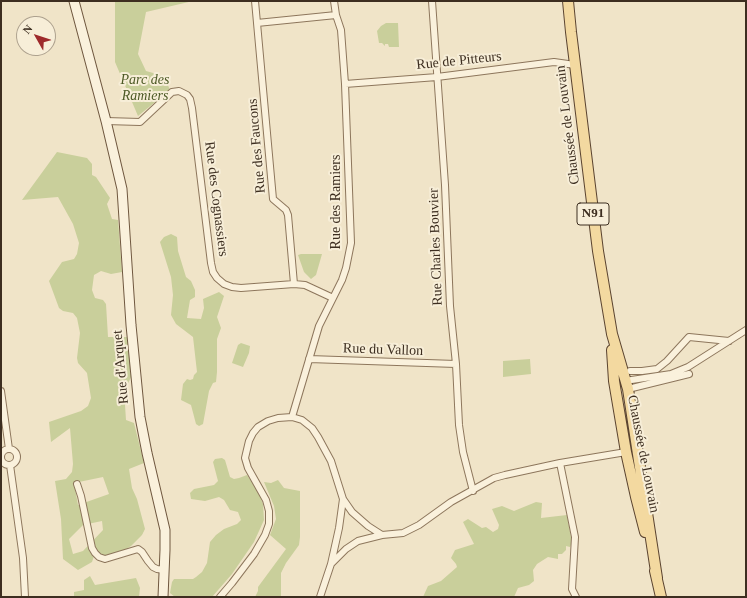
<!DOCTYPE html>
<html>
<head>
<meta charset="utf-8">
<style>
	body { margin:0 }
	#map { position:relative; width:747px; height:598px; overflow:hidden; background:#f0e4c8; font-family:Georgia,serif }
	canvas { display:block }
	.frame { position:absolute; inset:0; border:2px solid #3d2e20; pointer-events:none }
	.north { position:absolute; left:16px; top:16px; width:40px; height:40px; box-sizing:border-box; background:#f7eed8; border:1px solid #ada18e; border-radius:50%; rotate:309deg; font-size:11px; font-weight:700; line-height:16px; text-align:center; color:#3d2e20 }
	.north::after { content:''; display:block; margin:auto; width:14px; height:18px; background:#9e2a2b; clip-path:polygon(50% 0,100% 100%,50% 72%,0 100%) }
</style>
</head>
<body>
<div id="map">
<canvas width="747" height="598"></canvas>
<div class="frame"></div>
<div class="north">N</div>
</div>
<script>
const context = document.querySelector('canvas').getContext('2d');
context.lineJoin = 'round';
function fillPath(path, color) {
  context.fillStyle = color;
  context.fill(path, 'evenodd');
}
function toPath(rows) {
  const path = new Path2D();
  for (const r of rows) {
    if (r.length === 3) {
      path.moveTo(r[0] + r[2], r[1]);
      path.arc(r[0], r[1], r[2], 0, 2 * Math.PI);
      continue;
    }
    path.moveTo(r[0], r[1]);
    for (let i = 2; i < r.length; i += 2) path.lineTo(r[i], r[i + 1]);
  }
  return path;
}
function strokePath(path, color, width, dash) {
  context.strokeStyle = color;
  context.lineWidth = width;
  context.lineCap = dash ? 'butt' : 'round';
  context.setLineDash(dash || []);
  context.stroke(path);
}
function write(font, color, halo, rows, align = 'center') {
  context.font = font + ' Georgia,serif';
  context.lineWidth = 4;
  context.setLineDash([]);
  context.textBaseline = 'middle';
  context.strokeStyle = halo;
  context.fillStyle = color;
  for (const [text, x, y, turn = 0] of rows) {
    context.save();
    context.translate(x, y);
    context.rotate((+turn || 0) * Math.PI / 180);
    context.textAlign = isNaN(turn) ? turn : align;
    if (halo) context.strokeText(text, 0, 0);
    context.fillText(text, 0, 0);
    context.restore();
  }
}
fillPath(toPath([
	[115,1,193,1,146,12,138,54,146,71,164,76,170,90,138,116,115,62],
	[386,23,398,23,399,47,389,47,388,44,385,44,385,46,382,43,379,43,377,31,381,26],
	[57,152,87,158,92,164,92,175,96,177,110,198,107,204,112,219,118,220,122,272,111,274,101,271,94,275,92,290,95,298,103,300,106,304,108,337,127,337,131,377,126,388,125,405,126,420,134,423,144,463,129,469,132,488,137,499,145,529,142,535,131,546,120,553,105,557,96,550,92,562,78,570,63,559,61,519,55,481,66,479,72,472,73,464,70,428,51,442,49,422,81,411,88,406,91,398,87,373,78,363,77,358,80,333,77,318,73,313,63,311,59,308,49,281,62,262,74,259,77,254,79,243,73,224,58,197,22,200],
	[103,477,109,494,78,505,74,483],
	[102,521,103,530,83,551,73,554,69,539,83,525],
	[171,234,177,237,178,251,186,277,191,281,195,290,195,297,190,300,187,318,201,319,204,308,203,299,219,292,224,296,217,317,221,328,217,339,217,372,216,382,213,383,209,391,203,424,199,426,196,424,191,405,181,400,183,384,187,379,190,380,193,379,194,375,197,372,193,337,176,324,171,315,173,295,171,277,160,242,164,237],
	[301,254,322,254,316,275,311,279,304,272,298,255],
	[241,343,250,346,249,353,243,367,232,363,238,345],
	[530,359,531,374,503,377,503,361],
	[222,458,225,460,230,477,234,479,239,478,247,475,257,489,263,504,264,520,254,542,232,574,212,597,175,597,170,593,172,582,174,579,193,579,196,577,202,572,207,563,210,542,216,535,224,529,237,524,241,520,238,512,230,510,224,500,219,497,205,501,191,499,190,493,194,489,214,485,218,481,213,462,215,459],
	[278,480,284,488,300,491,300,537,299,545,286,563,281,573,281,597,255,597,258,591,258,587,286,549,270,535,276,519,274,506,264,482,271,483],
	[536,502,542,503,541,518,567,515,572,543,570,547,566,546,566,550,562,554,558,554,558,559,548,557,537,564,533,570,534,581,529,585,518,588,514,597,423,597,428,586,441,581,457,567,456,564,451,558,455,550,474,544,463,522,468,519,482,528,486,527,493,532,498,529,499,525,492,509,502,506,514,511],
	[90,576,95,585,136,578,140,588,139,597,74,597,74,592,84,590,84,580]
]), '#c9cf9b');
const street = toPath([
	[255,1,273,199,286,210,288,215,294,284],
	[432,1,445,185,450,306,456,364,459,425,463,452,473,491],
	[257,23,336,15],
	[345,84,437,77,554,62,575,65],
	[106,121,140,122,172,92,179,91,187,95,190,99,192,108,211,263,213,272,217,278,224,284,232,287,241,288,294,284,305,285,333,298],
	[309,359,456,364],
	[630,371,642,371,657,369,667,361,689,337,729,341],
	[625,381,671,374,688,367,746,330],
	[628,389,689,374],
	[1,391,9,449],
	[292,417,319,326,342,280,346,268,351,243,345,84,341,30,336,15,334,1],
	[9,457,8],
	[560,463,575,537,572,589,576,597],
	[10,465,23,558,25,597],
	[77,484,81,496,92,548,95,553,99,557,105,559,138,549,142,552,148,561,153,567,157,569,164,570],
	[331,564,339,528,343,499],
	[220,597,232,583,254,554,265,535,269,524,269,511,266,500,248,468,245,458,249,441,253,433,258,427,268,421,278,418,292,417,302,420,312,428,318,437,331,461,343,499,352,512,368,526,382,535,403,533,419,525,451,502,494,478,505,475,560,463,626,452],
	[320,597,331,564,346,549,358,541,382,535]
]);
const secondary = toPath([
	[74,1,106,121,122,189,131,325,140,417,147,453,165,530,165,550,163,597]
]);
const primary = toPath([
	[568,1,571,32,598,251,612,334,628,389,657,578],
	[612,350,614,381,626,452,636,497,645,532],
	[655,571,661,597]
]);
strokePath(street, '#8d765c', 8);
strokePath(secondary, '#6f573f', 11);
strokePath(primary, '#5b4430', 12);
strokePath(street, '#faf1dc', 6);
strokePath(secondary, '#faf1dc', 9);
strokePath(primary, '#f3d9a0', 10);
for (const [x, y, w] of [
	[593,214,32]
]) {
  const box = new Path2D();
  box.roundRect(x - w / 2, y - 11, w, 22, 3);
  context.fillStyle = '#f7eed8';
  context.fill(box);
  strokePath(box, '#3d2e20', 1);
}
write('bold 13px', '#3d2e20', null, [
	["N91",593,214]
]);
write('14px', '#3d2e20', '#f7eed8', [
	["Rue de Pitteurs",459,61,-6],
	["Chaussée de Louvain",568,125,-97],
	["Rue des Faucons",257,146,-95],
	["Rue des Cognassiers",216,199,83],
	["Rue des Ramiers",336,202,-90],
	["Rue Charles Bouvier",436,247,-92],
	["Rue du Vallon",383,350,2],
	["Rue d'Arquet",121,367,-95],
	["Chaussée de Louvain",643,454,79]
]);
write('italic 14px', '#4d5a26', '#f7eed8', [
	["Parc des",145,80],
	["Ramiers",145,96]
]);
</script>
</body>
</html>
